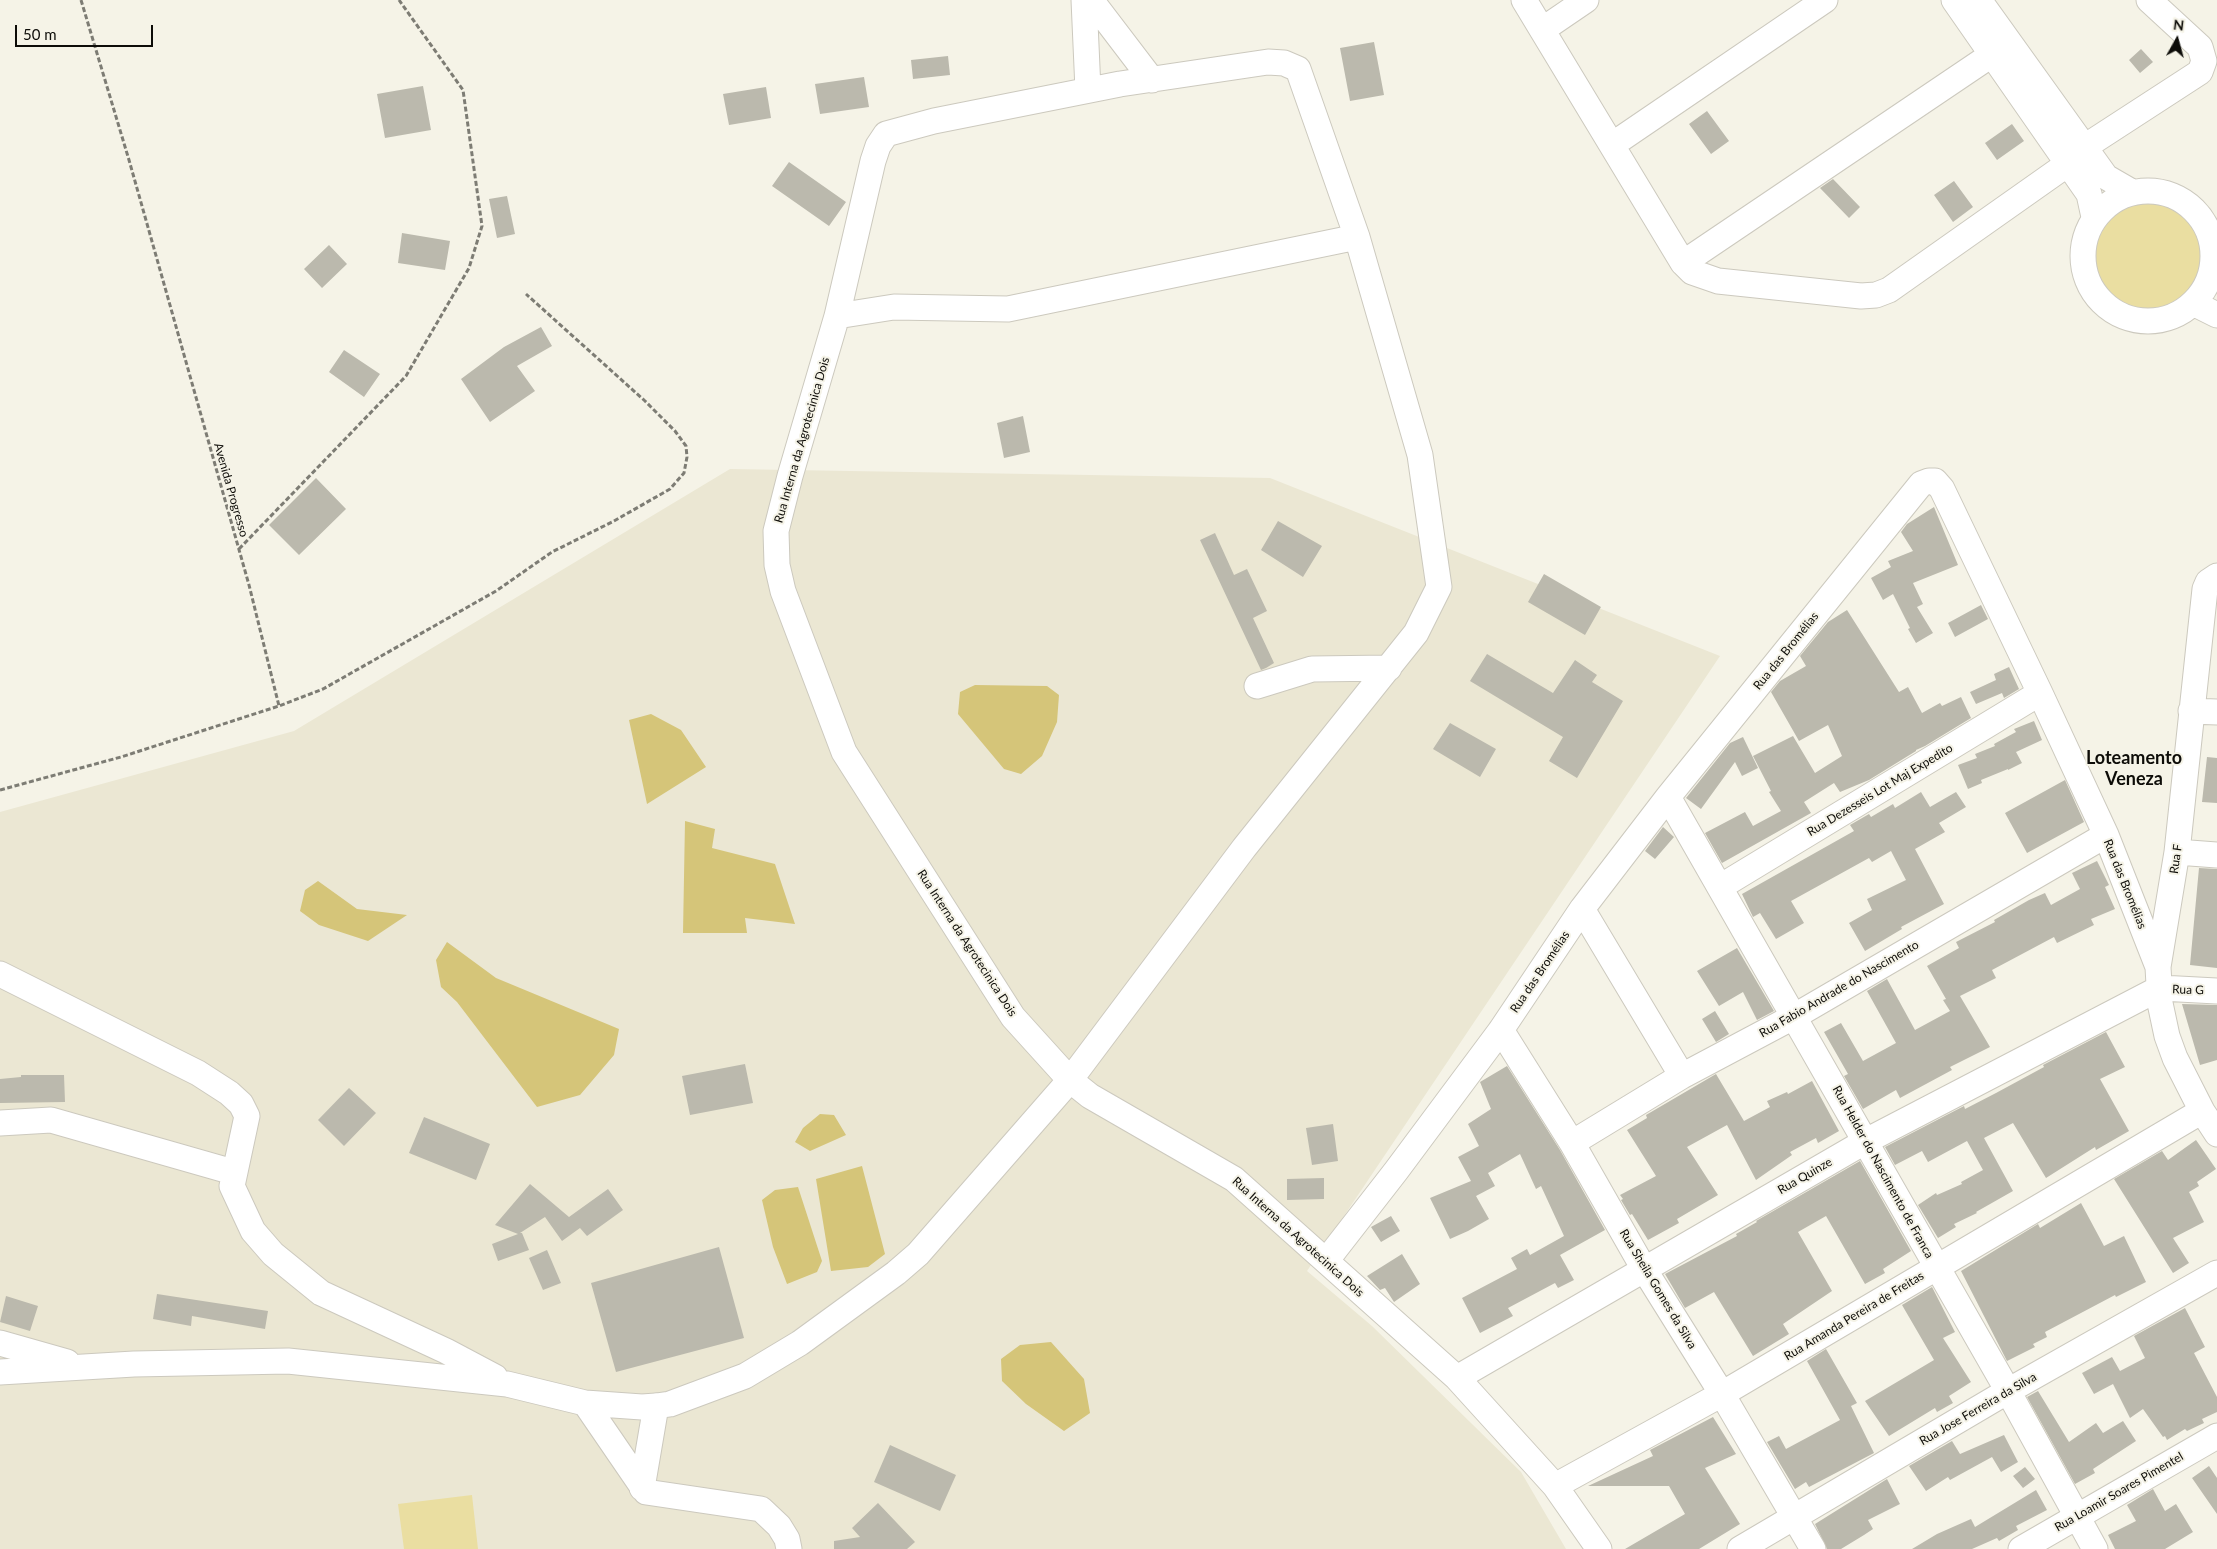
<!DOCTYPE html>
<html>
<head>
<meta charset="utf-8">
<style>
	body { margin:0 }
	#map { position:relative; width:2217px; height:1549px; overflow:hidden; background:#f5f3e7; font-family:Lato,sans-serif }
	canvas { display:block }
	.north { position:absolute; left:2152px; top:15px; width:50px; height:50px; -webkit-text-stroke:4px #f5f3e7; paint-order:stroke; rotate:7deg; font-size:14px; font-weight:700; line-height:20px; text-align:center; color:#0d0c08 }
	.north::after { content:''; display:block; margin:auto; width:18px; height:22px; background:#0d0c08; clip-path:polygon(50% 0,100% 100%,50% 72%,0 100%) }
	.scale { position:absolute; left:15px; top:25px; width:138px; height:22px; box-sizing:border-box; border:2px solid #0d0c08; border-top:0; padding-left:6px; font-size:15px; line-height:18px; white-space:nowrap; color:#0d0c08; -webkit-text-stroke:4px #f5f3e7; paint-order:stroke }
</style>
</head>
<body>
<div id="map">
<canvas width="2217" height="1549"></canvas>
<div class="north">N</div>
<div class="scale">50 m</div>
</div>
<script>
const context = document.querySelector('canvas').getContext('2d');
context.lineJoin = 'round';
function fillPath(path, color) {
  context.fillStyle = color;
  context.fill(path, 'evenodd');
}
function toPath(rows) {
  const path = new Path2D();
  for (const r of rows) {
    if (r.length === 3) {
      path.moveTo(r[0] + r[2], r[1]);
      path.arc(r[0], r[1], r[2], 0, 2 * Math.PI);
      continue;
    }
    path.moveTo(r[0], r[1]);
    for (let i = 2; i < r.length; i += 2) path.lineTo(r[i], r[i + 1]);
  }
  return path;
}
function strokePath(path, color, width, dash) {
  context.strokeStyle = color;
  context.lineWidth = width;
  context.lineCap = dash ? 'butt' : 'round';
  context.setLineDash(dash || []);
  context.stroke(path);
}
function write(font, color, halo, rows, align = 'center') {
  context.font = font + ' Lato,sans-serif';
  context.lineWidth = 4;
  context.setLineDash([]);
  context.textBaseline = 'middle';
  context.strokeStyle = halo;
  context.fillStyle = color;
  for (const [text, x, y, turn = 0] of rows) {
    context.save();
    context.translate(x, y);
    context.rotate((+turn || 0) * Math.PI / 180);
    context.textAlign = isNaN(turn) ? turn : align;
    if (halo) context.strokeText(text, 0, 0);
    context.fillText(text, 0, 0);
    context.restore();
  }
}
fillPath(toPath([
	[730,469,1270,478,1720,656,1307,1271,1372,1326,1521,1472,1566,1549,0,1549,0,812,294,731]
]), '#ebe7d3');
fillPath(toPath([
	[2148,256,56],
	[472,1495,478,1549,404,1549,398,1504]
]), '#eadea1');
fillPath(toPath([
	[975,685,1047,686,1059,695,1057,722,1042,756,1021,774,1004,769,958,714,960,692],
	[651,714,681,730,706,767,647,804,629,720],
	[685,821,715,829,712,848,775,864,795,924,745,918,747,933,683,933],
	[318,881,357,909,407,915,368,941,319,925,300,911,305,890],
	[447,942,496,978,619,1029,614,1055,580,1095,537,1107,457,1002,441,987,436,960],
	[820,1114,834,1115,846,1135,810,1151,795,1142,803,1128],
	[862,1166,885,1254,868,1267,831,1271,816,1179],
	[798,1187,822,1261,817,1272,787,1284,773,1247,762,1200,775,1190],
	[1051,1342,1084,1379,1090,1413,1064,1431,1026,1404,1002,1381,1001,1359,1020,1345]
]), '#d5c579');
fillPath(toPath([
	[1374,42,1384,95,1350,101,1340,48],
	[2141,49,2153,62,2140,73,2129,60],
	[948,56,950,75,913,79,911,60],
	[864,77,869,107,820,114,815,84],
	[423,86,431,130,385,138,377,94],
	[766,87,771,118,729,125,723,94],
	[1707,111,1729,141,1711,154,1689,124],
	[2012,124,2024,141,1997,160,1985,143],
	[789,162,846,202,829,226,772,186],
	[1833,179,1860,207,1849,218,1820,188],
	[1954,181,1973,207,1953,222,1934,195],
	[507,196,515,234,497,238,489,199],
	[402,233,450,241,445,270,398,263],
	[329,245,347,264,322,288,304,269],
	[541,327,552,346,517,366,535,391,490,422,461,379,504,347],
	[344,350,380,374,364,397,329,372],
	[1023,416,1030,452,1004,458,997,423],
	[316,478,346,509,299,555,269,525],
	[1934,507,1958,565,1913,583,1923,604,1917,607,1933,633,1916,643,1908,629,1910,628,1893,594,1883,600,1871,578,1891,567,1888,561,1913,551,1901,532,1907,524],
	[1278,521,1322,546,1303,577,1261,550],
	[1215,533,1234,575,1247,569,1267,611,1253,618,1274,663,1266,668,1261,670,1200,540],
	[1544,574,1601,607,1585,635,1528,602],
	[1981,605,1988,619,1955,637,1948,623],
	[1847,610,1899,692,1908,687,1922,713,1940,703,1942,706,1961,697,1971,718,1925,746,1916,750,1916,751,1869,780,1840,792,1834,783,1804,802,1811,813,1722,863,1705,833,1745,812,1753,826,1781,811,1769,792,1771,791,1753,756,1793,736,1815,773,1842,756,1828,725,1799,741,1771,692,1780,681,1806,666,1800,656,1828,622],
	[1487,654,1553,693,1575,660,1597,675,1592,682,1623,701,1577,778,1549,761,1563,737,1470,681],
	[2009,667,2019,689,2004,698,2002,693,1976,704,1970,692,1996,680,1994,674],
	[2034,721,2042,740,2016,752,2022,763,2008,770,2008,769,1981,780,1982,783,1968,789,1958,765,1977,758,1975,754,1995,746,1994,744,2016,732,2014,729],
	[1450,723,1496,749,1480,777,1433,749],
	[1743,737,1758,768,1742,776,1735,762,1701,809,1686,798,1730,743],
	[2207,757,2217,758,2217,803,2202,802],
	[2065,780,2084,822,2027,853,2005,813],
	[1921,792,1930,807,1956,792,1966,807,1939,823,1945,832,1915,849,1944,904,1901,927,1902,929,1865,951,1849,923,1872,910,1867,899,1906,880,1891,851,1872,862,1869,858,1791,901,1804,923,1776,939,1760,913,1753,917,1742,894,1854,831,1850,825,1869,814,1871,817,1893,804,1895,808],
	[1663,827,1674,837,1655,859,1645,851],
	[2097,861,2109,885,2105,887,2115,909,2091,919,2094,925,2057,943,2054,937,1992,970,1996,978,1960,996,1990,1047,1950,1067,1952,1070,1900,1098,1896,1090,1863,1109,1844,1076,1848,1074,1824,1032,1841,1023,1863,1061,1896,1043,1867,991,1887,979,1915,1030,1950,1011,1943,1000,1946,999,1927,966,1959,948,1956,942,1995,922,1994,920,2029,900,2045,893,2051,905,2080,889,2072,873],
	[2199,868,2217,869,2217,968,2190,965],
	[1737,948,1774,1011,1757,1020,1743,992,1719,1006,1697,971],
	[2182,1004,2217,1005,2217,1060,2200,1065],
	[1715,1011,1729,1034,1716,1042,1702,1019],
	[2106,1032,2125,1067,2100,1079,2129,1131,2096,1150,2095,1147,2046,1178,2013,1123,1984,1138,2013,1191,1976,1212,1977,1213,1954,1224,1956,1227,1938,1238,1918,1205,1936,1193,1937,1195,1962,1184,1961,1182,1983,1170,1967,1141,1928,1162,1922,1151,1895,1165,1885,1147,1964,1106,1965,1109,1996,1093,2044,1067,2043,1065],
	[745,1064,753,1103,690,1115,682,1076],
	[1507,1066,1560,1150,1605,1230,1560,1255,1574,1280,1558,1288,1555,1283,1508,1308,1513,1316,1480,1333,1462,1298,1517,1269,1511,1258,1527,1249,1530,1255,1564,1236,1541,1186,1536,1189,1520,1154,1488,1173,1495,1186,1476,1196,1489,1219,1468,1231,1450,1239,1430,1198,1471,1181,1458,1157,1479,1146,1468,1124,1491,1109,1480,1082],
	[1716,1074,1744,1121,1770,1107,1767,1101,1787,1092,1788,1094,1812,1081,1839,1131,1818,1143,1816,1138,1790,1152,1792,1155,1756,1180,1727,1125,1687,1147,1718,1195,1677,1219,1679,1223,1648,1240,1632,1214,1630,1215,1621,1200,1623,1199,1620,1195,1656,1176,1627,1130,1647,1118,1646,1115],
	[21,1075,64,1075,65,1102,0,1103,0,1079,21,1077],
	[349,1088,376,1113,344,1146,318,1120],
	[424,1117,490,1144,476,1180,409,1153],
	[1333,1124,1338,1161,1312,1165,1306,1128],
	[2196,1140,2216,1169,2197,1182,2199,1186,2189,1192,2204,1222,2173,1238,2189,1263,2173,1273,2114,1179,2162,1151,2168,1160],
	[1860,1161,1911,1251,1883,1269,1885,1273,1865,1284,1826,1216,1798,1232,1832,1291,1783,1324,1789,1334,1753,1356,1714,1292,1685,1308,1665,1274,1737,1236,1736,1234,1757,1222,1756,1221],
	[1324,1178,1324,1199,1287,1200,1287,1179],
	[530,1184,569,1217,608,1189,623,1210,587,1236,580,1228,562,1241,545,1217,520,1233,522,1233,529,1250,498,1261,492,1244,518,1234,495,1225],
	[2081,1203,2104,1246,2124,1236,2146,1282,2116,1297,2115,1295,2045,1332,2047,1337,2033,1344,2035,1347,2007,1361,1961,1271,2038,1224,2040,1228],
	[1391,1216,1400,1231,1381,1242,1371,1227],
	[719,1247,744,1338,616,1372,591,1283],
	[547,1250,561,1283,543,1290,529,1258],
	[1402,1254,1420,1284,1394,1302,1385,1288,1380,1290,1367,1276],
	[1932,1287,1955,1332,1943,1338,1971,1382,1949,1396,1953,1403,1937,1412,1935,1408,1889,1436,1865,1401,1934,1360,1902,1305],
	[157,1294,268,1311,265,1329,192,1316,191,1326,153,1319],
	[6,1296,38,1306,30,1331,0,1322],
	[2185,1308,2205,1347,2194,1353,2217,1397,2217,1412,2202,1419,2204,1423,2187,1431,2185,1429,2167,1440,2165,1436,2163,1437,2143,1409,2130,1418,2113,1384,2094,1394,2082,1373,2112,1357,2120,1371,2145,1358,2134,1336],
	[1826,1349,1857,1403,1851,1406,1874,1453,1809,1487,1806,1482,1795,1489,1767,1442,1779,1436,1786,1449,1840,1420,1807,1361],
	[2038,1391,2069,1442,2096,1423,2103,1433,2123,1421,2136,1441,2093,1469,2095,1473,2075,1484,2027,1397],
	[1713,1417,1736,1454,1705,1468,1740,1524,1699,1549,1625,1549,1685,1514,1669,1486,1588,1486,1653,1456,1650,1450],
	[2004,1435,2018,1462,2001,1472,1992,1457,1950,1480,1948,1477,1926,1491,1909,1466,1952,1441,1960,1454],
	[890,1445,956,1475,940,1511,874,1482],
	[2209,1466,2217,1478,2217,1514,2192,1478],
	[2025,1467,2035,1479,2023,1488,2013,1476],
	[1887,1479,1900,1504,1868,1520,1873,1529,1864,1535,1841,1549,1827,1549,1815,1524],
	[2153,1489,2165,1511,2176,1504,2193,1532,2165,1549,2115,1549,2108,1535,2136,1521,2127,1505],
	[2036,1490,2047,1510,2016,1526,2018,1530,1999,1541,1997,1538,1972,1549,1912,1549,1937,1534,1971,1519,1975,1527],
	[878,1503,915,1542,907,1549,834,1549,834,1541,860,1537,852,1528]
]), '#bbb9ad');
const minor = toPath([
	[1084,0,1088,90],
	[1091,0,1152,80],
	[1524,0,1683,263,1692,272,1718,281,1861,296,1876,295,1889,290,2069,163],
	[1954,0,2089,194,2094,217],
	[1979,0,2106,177,2132,192],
	[1542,30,1586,0],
	[1612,145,1825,0],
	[2083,148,2200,72,2204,61,2200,47,2149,0],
	[2148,256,65],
	[1683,263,2009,43],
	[2193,303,2217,315],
	[837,316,894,307,1008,309,1357,237],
	[2217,576,2208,582,2205,589,2177,852,2158,967,2160,1003,2167,1036,2175,1058,2202,1111,2217,1134],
	[1257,686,1312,669,1389,668],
	[2191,711,2217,712],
	[1668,797,2008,1391,2095,1549],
	[2177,852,2217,855],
	[1720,887,2040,693],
	[1582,909,1682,1076],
	[0,974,198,1073,229,1093,241,1104,247,1116,232,1186,253,1231,273,1254,321,1293,446,1351,495,1377],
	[1501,1030,1572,1143,1644,1269,1722,1394,1813,1549],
	[0,1123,51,1120,233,1172],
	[1572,1143,1682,1076,1795,1016,2106,835],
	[1326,1261,1396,1171,1501,1030,1582,909,1668,797,1921,484,1929,481,1935,481,1942,489,2040,693,2106,835,2158,967],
	[0,1343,67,1362],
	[0,1372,134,1364,288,1361,507,1384,585,1403,642,1407,656,1406,670,1404,745,1376,800,1343,896,1273,918,1254,1070,1080,1244,848,1416,633,1439,587,1420,455,1357,237,1298,69,1284,63,1268,62,1120,84,934,121,886,134,878,146,873,161,837,316,790,476,776,531,777,565,783,591,844,752,1013,1017,1070,1080,1090,1096,1234,1179,1457,1378,1555,1486,1599,1549],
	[1457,1378,1866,1141,2160,988,2217,991],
	[585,1403,646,1492,761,1509,779,1526,787,1539,789,1549],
	[1555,1486,1722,1394,2202,1111],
	[642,1488,656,1406],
	[1740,1549,2008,1391,2217,1273],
	[2021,1549,2217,1436]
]);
strokePath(minor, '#ccc9be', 27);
strokePath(toPath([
	[81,0,129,160,249,585,279,706],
	[239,549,406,376,469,268,482,226,463,90,399,0],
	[0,790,121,757,279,706,323,689,496,591,552,552,614,521,670,489,684,473,687,457,686,446,675,431,645,401,526,294]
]), '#7d7c74', 3, [5, 2.5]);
strokePath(minor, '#fff', 25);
write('12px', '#0d0c08', '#f5f3e7', [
	["Rua Interna da Agrotecinica Dois",802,440,-74],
	["Avenida Progresso",231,490,74],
	["Rua das Bromélias",1786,651,-51],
	["Rua Dezesseis Lot Maj Expedito",1880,790,-31],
	["Rua F",2176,859,-82],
	["Rua das Bromélias",2125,884,68],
	["Rua Interna da Agrotecinica Dois",967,943,57],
	["Rua das Bromélias",1540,972,-56],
	["Rua Fabio Andrade do Nascimento",1839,989,-30],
	["Rua G",2188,990,2],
	["Rua Helder do Nascimento de Franca",1883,1172,61],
	["Rua Quinze",1805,1176,-30],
	["Rua Interna da Agrotecinica Dois",1298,1237,42],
	["Rua Sheila Gomes da Silva",1658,1289,59],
	["Rua Amanda Pereira de Freitas",1854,1316,-31],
	["Rua Jose Ferreira da Silva",1978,1409,-30],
	["Rua Loamir Soares Pimentel",2119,1492,-30]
]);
write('bold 18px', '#0d0c08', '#f5f3e7', [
	["Loteamento",2134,758],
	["Veneza",2134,779]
]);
</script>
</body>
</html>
